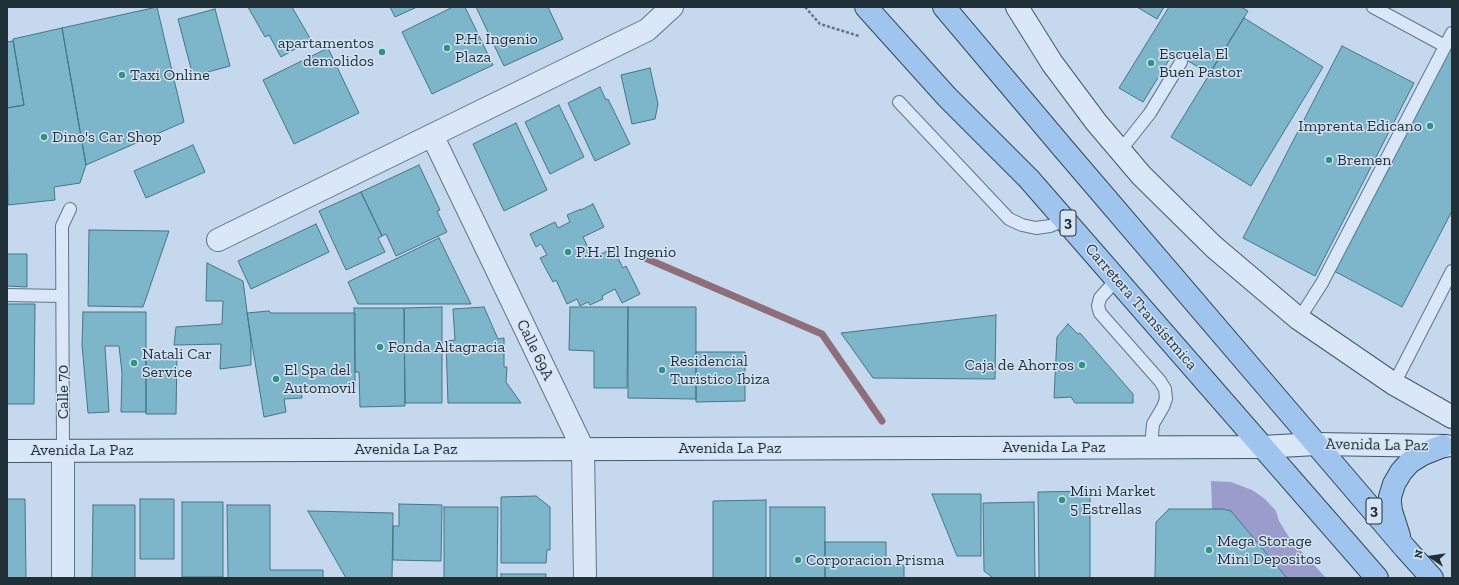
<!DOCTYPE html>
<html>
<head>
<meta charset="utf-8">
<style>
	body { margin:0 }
	#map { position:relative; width:1459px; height:585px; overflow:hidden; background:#c6d8ed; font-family:"Zilla Slab",serif }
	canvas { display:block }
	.frame { position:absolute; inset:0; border:8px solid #1f3038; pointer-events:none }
	.north { position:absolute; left:1411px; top:537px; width:40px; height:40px; -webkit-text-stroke:3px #d5e3f4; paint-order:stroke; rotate:283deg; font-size:11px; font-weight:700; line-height:16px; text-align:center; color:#1f3038 }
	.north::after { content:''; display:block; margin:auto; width:14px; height:18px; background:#1f3038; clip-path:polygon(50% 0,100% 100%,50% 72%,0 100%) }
</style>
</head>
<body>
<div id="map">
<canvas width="1459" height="585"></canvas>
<div class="frame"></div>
<div class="north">N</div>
</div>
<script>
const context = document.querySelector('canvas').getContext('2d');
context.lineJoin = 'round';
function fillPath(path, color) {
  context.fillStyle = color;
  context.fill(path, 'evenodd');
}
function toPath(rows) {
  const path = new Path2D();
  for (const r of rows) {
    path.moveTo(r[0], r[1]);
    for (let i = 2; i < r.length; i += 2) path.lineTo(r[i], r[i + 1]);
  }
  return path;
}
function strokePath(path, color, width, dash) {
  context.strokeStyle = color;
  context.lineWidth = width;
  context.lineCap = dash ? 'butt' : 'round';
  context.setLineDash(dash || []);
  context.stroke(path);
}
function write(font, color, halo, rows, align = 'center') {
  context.font = font + ' "Zilla Slab",serif';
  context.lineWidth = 3;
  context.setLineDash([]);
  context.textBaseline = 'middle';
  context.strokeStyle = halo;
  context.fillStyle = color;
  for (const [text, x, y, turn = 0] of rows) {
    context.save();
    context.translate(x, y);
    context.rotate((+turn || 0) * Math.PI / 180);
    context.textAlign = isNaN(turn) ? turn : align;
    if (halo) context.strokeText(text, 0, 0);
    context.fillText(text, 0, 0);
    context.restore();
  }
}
fillPath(toPath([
	[1211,481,1231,482,1252,490,1265,499,1276,511,1279,521,1290,539,1326,578,1287,578,1231,511,1223,509,1212,509]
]), '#9a9ccb');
strokePath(toPath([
	[645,258,822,334,882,421]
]), '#8f6e7b', 7);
const building = toPath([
	[157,7,184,122,86,165,62,28,157,7],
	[248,7,292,7,311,40,281,57,269,35,265,37,248,7],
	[390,7,417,7,395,17,390,7],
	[453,7,465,7,493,65,432,94,402,32,453,7],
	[476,7,548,7,563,39,504,66,476,7],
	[1137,7,1164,7,1157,19,1137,7],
	[1169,7,1241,7,1248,11,1209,74,1174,52,1143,102,1119,88,1169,7],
	[215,9,230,66,193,76,178,19,215,9],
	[1244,18,1323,67,1251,186,1171,137,1244,18],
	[62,28,86,165,80,183,54,187,55,200,8,205,7,108,24,105,13,39,62,28],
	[13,41,24,105,7,108,7,42,13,41],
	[1452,42,1452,211,1402,307,1334,271,1452,42],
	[1342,46,1414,83,1315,276,1243,238,1342,46],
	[328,48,359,113,294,144,263,80,328,48],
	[650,68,658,104,655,119,632,124,621,75,650,68],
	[600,87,606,100,608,99,630,144,595,161,568,103,600,87],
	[559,105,584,157,550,174,525,122,559,105],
	[516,123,547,190,504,211,473,144,516,123],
	[193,145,205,172,146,198,134,171,193,145],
	[419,165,440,210,437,211,447,232,396,256,386,234,382,236,361,192,419,165],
	[361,192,382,236,378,238,385,252,346,270,319,211,361,192],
	[593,204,604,227,583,237,593,258,613,248,623,268,626,266,640,294,622,303,615,289,602,296,603,299,590,305,588,302,580,306,577,299,567,304,556,280,553,282,540,258,547,255,541,244,536,247,530,234,555,222,558,228,570,222,567,215,581,209,581,210,593,204],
	[316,224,329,252,251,289,238,261,316,224],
	[89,230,169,231,143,307,88,306,89,230],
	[439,238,471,304,358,304,348,282,439,238],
	[7,254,27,254,27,287,7,286,7,254],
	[207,263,243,281,251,342,251,365,220,369,221,344,174,345,176,327,222,324,223,301,206,301,207,263],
	[7,304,35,304,34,404,7,404,7,304],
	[442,307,442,403,405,403,404,308,442,307],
	[484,307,498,339,504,338,504,367,507,367,506,382,521,403,448,403,446,341,455,340,453,309,484,307],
	[570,307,628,307,627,388,594,388,594,351,569,350,570,307],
	[628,307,696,307,696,399,628,398,628,307],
	[354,308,404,308,405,406,360,407,359,372,355,372,354,308],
	[269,311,271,313,355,313,355,387,301,388,302,398,284,399,286,412,264,417,247,313,269,311],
	[83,312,146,312,146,412,121,412,122,373,119,346,105,346,109,412,88,413,82,345,83,312],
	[996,315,995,379,873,378,841,333,996,315],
	[1068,324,1078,334,1080,333,1133,394,1133,403,1075,403,1071,397,1054,398,1057,337,1068,324],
	[696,352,745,352,745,401,696,402,696,352],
	[146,353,177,353,176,414,146,414,146,353],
	[1090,491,1090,578,1039,578,1038,492,1090,491],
	[932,494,981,494,981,556,957,556,932,494],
	[536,496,550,507,550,550,547,550,546,563,501,563,501,497,536,496],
	[7,499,25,499,26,578,7,578,7,499],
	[140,499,174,499,174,559,140,559,140,499],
	[766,500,766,578,713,578,713,501,766,500],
	[182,502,223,502,223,577,182,577,182,502],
	[1034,502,1035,578,993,578,984,571,983,503,1034,502],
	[399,504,442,505,441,561,393,560,393,526,399,526,399,504],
	[93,505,135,505,135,578,92,578,93,505],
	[227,505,270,505,270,570,323,570,323,578,228,578,227,505],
	[444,507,498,507,497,578,444,578,444,507],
	[770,507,825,507,825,578,770,578,770,507],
	[1169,509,1223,509,1231,511,1287,578,1155,578,1156,522,1169,509],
	[308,511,393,513,392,578,346,578,308,511],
	[825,542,886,542,886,565,904,565,904,578,825,578,825,542],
	[501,574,546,574,546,578,501,578,501,574]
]);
fillPath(building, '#7db6ca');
strokePath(building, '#437686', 1);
const lane = toPath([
	[1373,7,1445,46],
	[899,102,1009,219,1022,225,1036,228,1050,226,1064,220],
	[1120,151,1150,113,1181,62],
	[1116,280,1100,298,1098,306,1100,313,1160,381,1165,389,1166,399,1163,407,1153,424,1151,447],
	[7,295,62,296],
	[1299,319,1322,283,1452,33],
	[1394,384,1452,271],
	[63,450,62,226,70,209]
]);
const street = toPath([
	[432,135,583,449,585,578],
	[218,240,647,30,672,7],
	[63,450,63,578]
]);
const secondary = toPath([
	[1017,7,1052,63,1096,122,1141,175,1214,247,1299,319,1394,384,1452,417],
	[7,451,1262,447,1316,444,1446,446]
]);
const primary = toPath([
	[866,7,947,97,1029,179,1377,578],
	[944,7,1063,148,1405,548,1432,578],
	[1399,536,1391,511,1390,502,1390,497,1394,484,1401,472,1410,462,1423,454,1443,446]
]);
strokePath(lane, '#5c7788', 14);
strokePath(street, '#5c7788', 24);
strokePath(secondary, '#3f5b69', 24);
strokePath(primary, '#304a56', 24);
strokePath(toPath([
	[805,7,820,24,859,36]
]), '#5c7788', 2.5, [3, 2]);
strokePath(lane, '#d9e7f8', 12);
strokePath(street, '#d9e7f8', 22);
strokePath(secondary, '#d9e7f8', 22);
strokePath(primary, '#9fc4ee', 22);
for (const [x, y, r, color] of [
	[447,48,4,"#2e9584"],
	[382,52,4,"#2e9584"],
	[1151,63,4,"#2e9584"],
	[122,75,4,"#2e9584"],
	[1430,126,4,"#2e9584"],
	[44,137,4,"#2e9584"],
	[1329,160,4,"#2e9584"],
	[568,252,4,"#2e9584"],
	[380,347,4,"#2e9584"],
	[134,363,4,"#2e9584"],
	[1082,365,4,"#2e9584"],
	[662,370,4,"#2e9584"],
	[276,379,4,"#2e9584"],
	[1062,500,4,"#2e9584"],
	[1209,550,4,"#2e9584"],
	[798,560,4,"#2e9584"]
]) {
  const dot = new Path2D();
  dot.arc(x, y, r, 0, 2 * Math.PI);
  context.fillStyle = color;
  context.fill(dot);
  strokePath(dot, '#d5e3f4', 1.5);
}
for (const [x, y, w] of [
	[1068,223,16],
	[1374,511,16]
]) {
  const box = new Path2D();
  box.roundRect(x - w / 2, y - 13, w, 26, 3);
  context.fillStyle = '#d5e3f4';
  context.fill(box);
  strokePath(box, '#1f3038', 1);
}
write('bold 15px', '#1f3038', null, [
	["3",1068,223],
	["3",1374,511]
]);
write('16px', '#1f3038', '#d5e3f4', [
	["P.H. Ingenio",455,39],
	["Plaza",455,57],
	["apartamentos",374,43,"right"],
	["demolidos",374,61,"right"],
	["Escuela El",1159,54],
	["Buen Pastor",1159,72],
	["Taxi Online",130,75],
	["Imprenta Edicano",1422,126,"right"],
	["Dino's Car Shop",52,137],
	["Bremen",1337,160],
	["P.H. El Ingenio",576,252],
	["Fonda Altagracia",388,347],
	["Natali Car",142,354],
	["Service",142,372],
	["Residencial",670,361],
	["Turistico Ibiza",670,379],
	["Caja de Ahorros",1074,365,"right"],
	["El Spa del",284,370],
	["Automovil",284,388],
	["Mini Market",1070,491],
	["5 Estrellas",1070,509],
	["Mega Storage",1217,541],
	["Mini Depositos",1217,559],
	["Corporacion Prisma",806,560]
], 'left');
write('16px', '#1f3038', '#d5e3f4', [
	["Carretera Transístmica",1141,307,49],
	["Calle 69A",535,350,64],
	["Calle 70",63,392,-90],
	["Avenida La Paz",1377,445,1],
	["Avenida La Paz",1054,447],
	["Avenida La Paz",730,448],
	["Avenida La Paz",406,449],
	["Avenida La Paz",82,450]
]);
</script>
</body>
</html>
